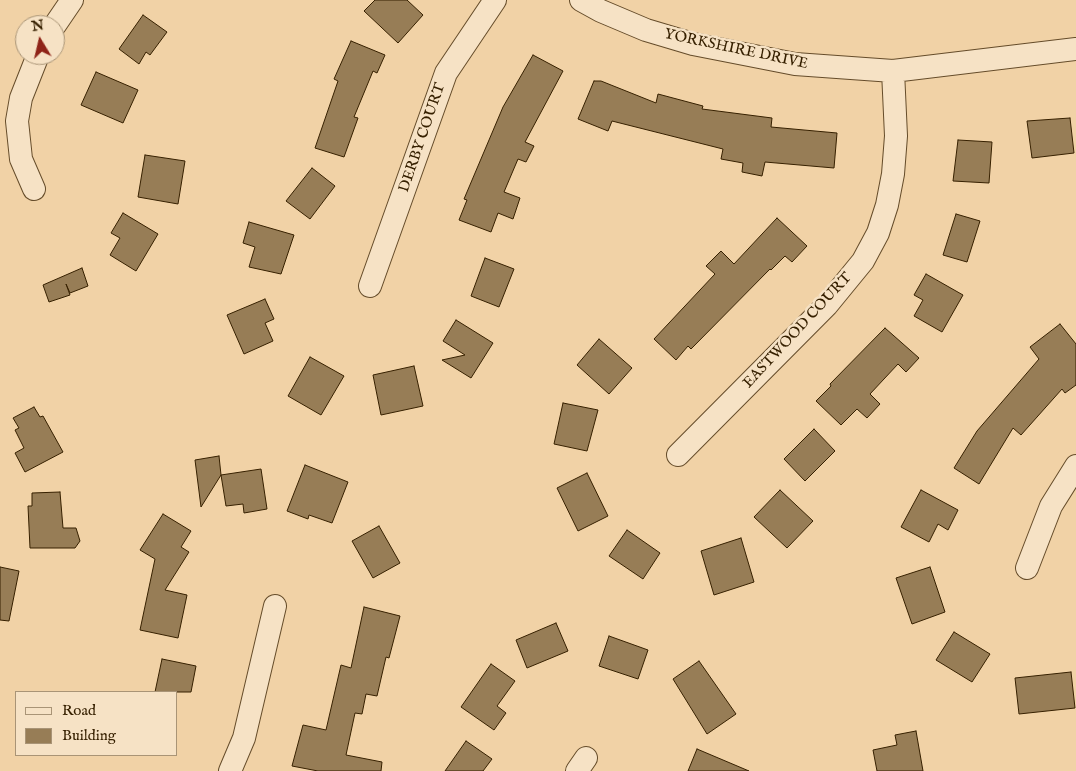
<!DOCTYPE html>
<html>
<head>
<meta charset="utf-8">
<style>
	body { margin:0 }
	#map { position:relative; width:1076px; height:771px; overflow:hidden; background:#f1d2a6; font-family:"IM FELL English",serif }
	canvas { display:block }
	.legend { position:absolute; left:15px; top:691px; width:162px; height:65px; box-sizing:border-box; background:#f6e2c5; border:1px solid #a99476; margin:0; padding:6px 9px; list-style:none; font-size:15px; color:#362000 }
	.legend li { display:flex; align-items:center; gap:10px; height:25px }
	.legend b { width:25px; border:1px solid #a99476 }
	.north { position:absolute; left:15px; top:15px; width:50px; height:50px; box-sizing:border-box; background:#f6e2c5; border:1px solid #a99476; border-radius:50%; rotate:351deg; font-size:14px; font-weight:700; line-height:20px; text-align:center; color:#362000 }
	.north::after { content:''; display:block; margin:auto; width:18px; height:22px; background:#8f2418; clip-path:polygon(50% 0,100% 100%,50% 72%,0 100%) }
</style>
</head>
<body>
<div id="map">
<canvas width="1076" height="771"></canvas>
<ul class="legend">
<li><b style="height:6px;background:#f6e2c5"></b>Road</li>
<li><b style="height:14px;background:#977d56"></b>Building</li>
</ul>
<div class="north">N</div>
</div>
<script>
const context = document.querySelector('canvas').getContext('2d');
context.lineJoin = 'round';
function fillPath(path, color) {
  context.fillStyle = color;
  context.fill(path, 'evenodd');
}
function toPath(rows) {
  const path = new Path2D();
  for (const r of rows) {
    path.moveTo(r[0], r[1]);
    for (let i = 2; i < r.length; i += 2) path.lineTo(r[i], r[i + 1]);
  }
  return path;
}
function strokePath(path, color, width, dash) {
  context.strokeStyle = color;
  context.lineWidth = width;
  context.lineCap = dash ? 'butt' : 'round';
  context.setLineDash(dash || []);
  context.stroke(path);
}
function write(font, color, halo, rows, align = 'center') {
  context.font = font + ' "IM FELL English",serif';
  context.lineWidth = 5;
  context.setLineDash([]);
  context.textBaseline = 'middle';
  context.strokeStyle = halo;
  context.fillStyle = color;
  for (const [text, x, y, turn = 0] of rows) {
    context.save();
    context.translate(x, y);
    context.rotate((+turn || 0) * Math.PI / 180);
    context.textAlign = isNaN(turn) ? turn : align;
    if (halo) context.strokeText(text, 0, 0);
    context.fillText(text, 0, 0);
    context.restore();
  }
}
const building = toPath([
	[375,0,407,0,423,15,398,43,364,11,375,0],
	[143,15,167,32,150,55,146,52,139,64,119,49,143,15],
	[351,41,385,55,377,73,373,71,354,117,358,118,344,157,315,148,338,81,334,79,351,41],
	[533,55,563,71,525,142,534,146,526,162,518,159,504,192,520,198,513,219,498,213,491,232,459,220,467,200,464,199,503,107,533,55],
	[96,72,138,90,123,123,81,105,96,72],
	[594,81,601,81,656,103,658,94,703,106,702,109,772,118,771,127,837,133,834,168,765,162,762,176,742,172,743,163,721,159,723,149,612,121,608,131,578,119,594,81],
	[1070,118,1074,153,1032,158,1027,121,1070,118],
	[958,140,992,142,989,183,953,181,958,140],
	[145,155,185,161,178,204,138,197,145,155],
	[312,168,335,186,310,219,286,201,312,168],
	[123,213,158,234,136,271,110,255,120,238,111,233,123,213],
	[956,214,980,221,967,262,943,255,956,214],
	[777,218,807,246,792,262,785,256,771,270,770,269,691,349,688,346,676,360,654,339,715,274,706,266,721,251,734,264,777,218],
	[249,222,294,235,281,274,249,267,255,247,243,243,249,222],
	[485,258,514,269,499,307,471,296,485,258],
	[82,268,88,286,70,293,66,284,70,295,49,302,43,285,82,268],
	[926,274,963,295,942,332,914,316,923,300,914,295,926,274],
	[265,299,274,319,265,323,273,341,244,354,227,315,265,299],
	[456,320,493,343,471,378,442,360,465,355,443,341,456,320],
	[1060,324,1076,344,1076,385,1065,393,1062,389,1021,435,1013,428,979,484,954,468,977,431,1039,359,1030,347,1060,324],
	[885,328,919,358,906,372,898,364,870,394,880,404,867,418,857,409,841,425,816,401,831,386,830,384,885,328],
	[599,339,632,368,609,394,577,365,599,339],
	[310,357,344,376,321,415,288,396,310,357],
	[414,366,423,406,381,415,373,375,414,366],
	[563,403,598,410,587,451,554,444,563,403],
	[34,407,40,417,43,416,63,452,25,472,15,453,24,448,15,430,19,428,13,418,34,407],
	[814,429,835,451,805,481,784,459,814,429],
	[219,456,221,475,261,469,267,509,244,513,243,504,226,506,221,475,201,507,195,460,219,456],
	[305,465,348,482,332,523,309,515,308,519,287,511,305,465],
	[587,473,608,516,578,531,557,488,587,473],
	[780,490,813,521,787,548,754,517,780,490],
	[921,490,958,510,948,530,938,524,929,542,901,527,921,490],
	[60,492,63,528,76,528,80,541,75,548,30,548,28,506,32,506,32,493,60,492],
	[163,514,191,531,181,547,189,552,165,590,187,595,178,638,140,630,155,559,140,550,163,514],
	[379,526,400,563,373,578,352,541,379,526],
	[627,530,660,553,643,579,609,556,627,530],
	[741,538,754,582,714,595,701,551,741,538],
	[0,567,19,571,9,621,0,620,0,567],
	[930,567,945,612,912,624,896,578,930,567],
	[364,607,400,616,389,658,386,657,377,696,366,694,362,714,355,713,346,755,382,762,381,771,318,771,292,766,303,725,326,730,341,665,351,668,364,607],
	[556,623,568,651,527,668,516,640,556,623],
	[954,632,990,654,972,682,936,660,954,632],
	[609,636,648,650,638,679,599,666,609,636],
	[162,659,196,666,191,692,155,692,162,659],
	[699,661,736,714,707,734,673,679,699,661],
	[491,664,515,681,497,706,506,713,494,730,461,707,491,664],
	[1071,672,1075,708,1019,714,1015,678,1071,672],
	[916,731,923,771,877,771,873,750,897,745,895,735,916,731],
	[466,741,492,759,483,771,445,771,466,741],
	[697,749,749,771,688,771,697,749]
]);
fillPath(building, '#977d56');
strokePath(building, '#362000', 1);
const street = toPath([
	[581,0,601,11,646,30,693,44,795,64,893,71,1076,49],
	[55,25,72,0],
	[34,189,21,159,17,121,21,98,38,55],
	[370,286,446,73,495,0],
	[678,455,827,305,863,261,878,233,887,205,893,174,896,136,893,71],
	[1027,568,1051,506,1076,466],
	[230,771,244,738,275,606],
	[577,771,586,758]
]);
strokePath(street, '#654c2a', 24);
strokePath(street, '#f6e2c5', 22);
write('15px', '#362000', '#f6e2c5', [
	["YORKSHIRE DRIVE",736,50,12],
	["DERBY COURT",423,138,-71],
	["EASTWOOD COURT",798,331,-47]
]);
</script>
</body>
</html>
